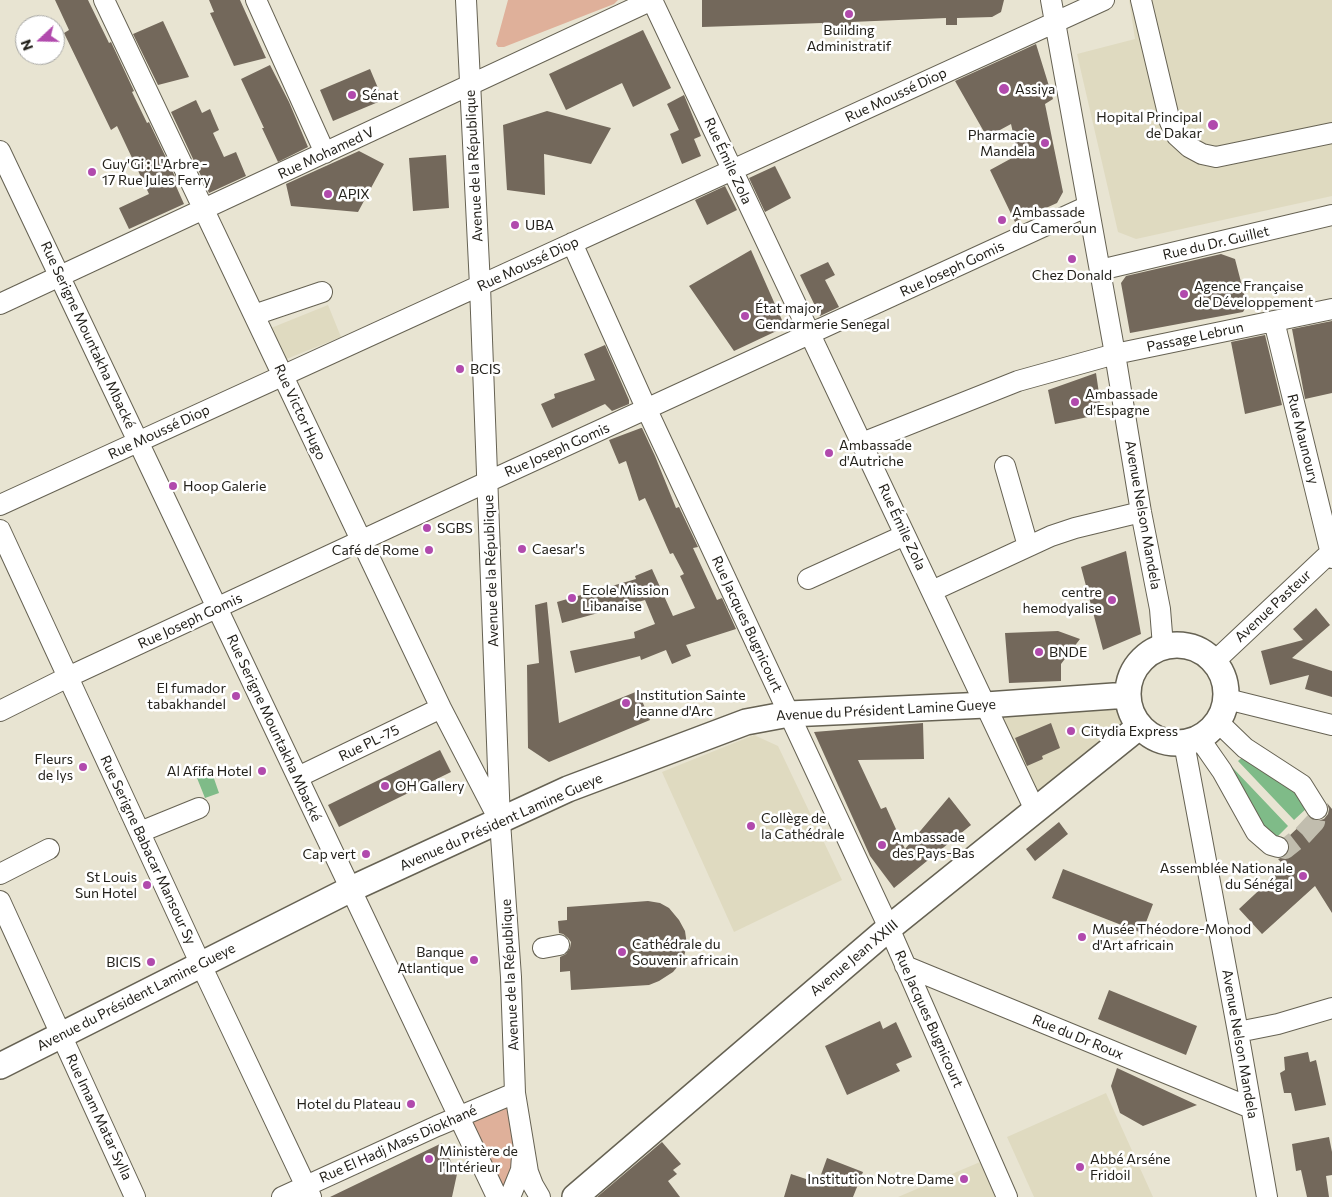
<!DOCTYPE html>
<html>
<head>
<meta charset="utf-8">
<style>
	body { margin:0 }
	#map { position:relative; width:1332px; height:1197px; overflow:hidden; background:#e8e4d2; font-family:Commissioner,sans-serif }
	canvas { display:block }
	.north { position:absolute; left:15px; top:15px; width:50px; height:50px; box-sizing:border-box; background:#fff; border:1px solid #a7a7a4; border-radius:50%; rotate:249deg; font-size:14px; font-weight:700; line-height:20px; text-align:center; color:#24221c }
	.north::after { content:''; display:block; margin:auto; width:18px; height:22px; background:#b14aad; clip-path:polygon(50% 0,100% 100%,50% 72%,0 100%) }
</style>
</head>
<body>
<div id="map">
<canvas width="1332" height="1197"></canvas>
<div class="north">N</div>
</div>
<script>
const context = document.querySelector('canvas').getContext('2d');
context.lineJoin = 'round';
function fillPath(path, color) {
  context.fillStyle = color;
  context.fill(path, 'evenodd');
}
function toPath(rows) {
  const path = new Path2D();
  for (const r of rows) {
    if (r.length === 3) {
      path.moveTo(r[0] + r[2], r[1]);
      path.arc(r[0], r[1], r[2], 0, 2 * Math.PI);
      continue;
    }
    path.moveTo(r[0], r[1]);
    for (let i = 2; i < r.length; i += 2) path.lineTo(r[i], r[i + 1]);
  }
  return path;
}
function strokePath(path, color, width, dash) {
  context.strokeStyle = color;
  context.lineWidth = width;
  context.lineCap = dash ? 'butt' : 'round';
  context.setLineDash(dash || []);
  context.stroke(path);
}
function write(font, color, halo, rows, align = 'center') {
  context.font = font + ' Commissioner,sans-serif';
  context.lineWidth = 5;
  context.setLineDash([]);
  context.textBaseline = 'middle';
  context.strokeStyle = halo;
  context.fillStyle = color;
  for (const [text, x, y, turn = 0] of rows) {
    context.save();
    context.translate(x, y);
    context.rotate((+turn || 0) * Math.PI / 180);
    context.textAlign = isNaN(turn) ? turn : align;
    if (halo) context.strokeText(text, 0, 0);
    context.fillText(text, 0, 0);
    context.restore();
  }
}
fillPath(toPath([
	[1129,0,1332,0,1332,196,1136,239,1118,232,1077,54,1135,39],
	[328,305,341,337,284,360,271,328],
	[1121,703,1126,722,1035,800,994,709],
	[754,735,778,746,842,880,734,932,662,772],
	[1106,1093,1153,1197,1034,1197,1007,1137],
	[980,1162,996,1197,898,1197]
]), '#dfdac0');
fillPath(toPath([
	[508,0,618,0,614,4,504,47,498,47,496,44],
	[514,1106,515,1158,512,1177,501,1190,468,1122]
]), '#dfb09a');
fillPath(toPath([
	[1245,755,1294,787,1308,807,1294,820,1238,761],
	[210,767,219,793,205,798,195,773],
	[1232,767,1288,826,1275,839,1266,834,1227,772]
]), '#7fbb88');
fillPath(toPath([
	[55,0,88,0,109,43,111,42,134,91,132,92,147,123,149,122,180,187,176,186,184,204,129,229,119,208,149,194,117,126,111,130,64,33,69,30],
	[209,0,240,0,266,58,234,66,210,13,214,12],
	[702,0,1004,0,1001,12,992,17,957,18,957,25,946,25,946,18,851,22,852,28,822,29,822,23,702,27],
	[163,21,189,77,158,85,133,34],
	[643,30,671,88,633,107,622,83,566,110,549,74],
	[1036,44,1053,99,1045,104,1063,192,1057,203,1015,222,990,170,1012,158,1016,146,1011,124,987,137,955,81],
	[270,65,289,102,308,147,278,162,262,128,264,128,241,79],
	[370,69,383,100,333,121,320,90],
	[684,95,701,136,694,139,701,156,682,164,670,134,679,130,667,104],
	[196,100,202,113,210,109,219,130,213,133,224,157,236,152,246,176,209,193,171,112],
	[547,111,611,128,591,164,544,154,545,195,507,190,503,125],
	[359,151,384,164,358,212,291,206,286,184],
	[446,155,449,208,413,211,409,158],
	[775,166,791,198,765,212,749,178],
	[725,186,737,210,707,225,695,200],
	[751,250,785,327,734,351,689,286],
	[1221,254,1235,259,1247,305,1243,312,1130,333,1121,283,1126,276],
	[828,262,835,275,825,280,839,307,820,316,800,275],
	[1332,321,1332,393,1305,399,1292,329],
	[1265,335,1282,405,1245,414,1231,342],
	[605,345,629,400,629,404,612,411,605,404,552,428,541,404,555,398,554,394,595,380,584,354],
	[1096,373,1102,414,1055,424,1048,390],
	[641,428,642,428,655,456,676,508,679,507,698,547,693,548,717,600,722,598,736,629,686,645,691,656,672,664,666,650,641,660,640,656,575,673,570,651,635,638,634,632,655,624,645,600,562,623,557,602,636,579,635,576,652,569,673,616,695,608,680,576,684,574,673,553,670,554,645,498,639,501,626,461,619,464,609,440],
	[1126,551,1141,634,1103,650,1081,567],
	[547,602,559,723,638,691,650,720,549,762,528,748,527,665,539,663,535,605],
	[1316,608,1330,625,1292,658,1332,671,1332,697,1305,689,1309,675,1270,685,1261,651,1303,640,1293,629],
	[1058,631,1080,639,1061,664,1061,681,1009,683,1005,633],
	[923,723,924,759,858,760,881,809,886,807,905,849,949,797,971,825,894,888,870,856,814,732],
	[1051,723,1060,748,1042,756,1043,759,1027,766,1015,738],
	[440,750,451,772,339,827,328,805],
	[1327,803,1332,809,1332,913,1315,886,1262,934,1239,909,1285,866,1278,859,1286,856,1289,851,1290,845,1286,839,1309,817,1317,821,1324,819,1328,814,1329,809],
	[1059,822,1068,834,1035,861,1026,849],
	[1063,869,1153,904,1142,933,1052,898],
	[648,901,660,903,669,908,679,920,685,931,687,945,683,960,673,972,659,981,649,985,571,990,570,971,560,972,560,957,566,954,570,948,571,942,568,938,563,934,559,933,558,921,567,920,567,907],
	[1109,990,1197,1026,1186,1055,1098,1019],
	[880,1021,883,1029,896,1022,912,1057,896,1064,900,1071,847,1095,825,1046],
	[1308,1052,1310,1062,1316,1060,1326,1105,1295,1111,1291,1093,1284,1093,1280,1073,1285,1070,1284,1057],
	[1117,1068,1197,1105,1143,1126,1120,1113,1111,1086],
	[1329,1137,1332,1152,1332,1175,1326,1176,1329,1197,1307,1197,1301,1170,1296,1171,1292,1144],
	[662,1142,681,1164,673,1170,677,1174,668,1181,680,1197,597,1197],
	[442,1143,457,1174,452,1197,330,1197],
	[827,1158,863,1172,853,1197,784,1197,791,1174,818,1183]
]), '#73685b');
strokePath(toPath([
	[1278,847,1285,849,1303,835,1315,822,1317,809]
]), '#c1bdae', 20, [20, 10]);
const minor = toPath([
	[104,0,441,708,497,816],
	[256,0,325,153],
	[466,0,480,286,500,822,511,977,515,1093,528,1172,533,1185,540,1197],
	[652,0,1035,810],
	[1051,0,1115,354,1141,512,1160,609,1163,646],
	[1141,0,1170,122,1177,136,1189,147,1202,154,1216,157,1332,133],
	[0,151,497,1197],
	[572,243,647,410,889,928,1007,1197],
	[1100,270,1332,215],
	[0,304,652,0],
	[254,315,322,292],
	[1274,321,1332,558],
	[862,443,1018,381,1115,354,1332,309],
	[1005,466,1028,546],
	[0,505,1104,0],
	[0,530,201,965,311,1197],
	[808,579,905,535],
	[932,591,1051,536,1075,528,1141,512],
	[1215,661,1332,551],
	[1227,699,1332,725],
	[0,711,68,677,487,482,1088,206],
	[1218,722,1245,748,1302,785,1317,809],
	[1199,738,1222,771,1256,832,1271,845,1278,847],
	[1184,743,1238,1032,1267,1197],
	[298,777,441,708],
	[140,832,199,808],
	[0,874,49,849],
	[0,901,135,1197],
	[543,948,559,945],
	[905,966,1251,1108],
	[1238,1032,1278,1024,1332,1008],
	[282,1197,437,1126,515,1093],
	[510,1197,521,1170,522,1156]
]);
const major = toPath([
	[1177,694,49],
	[0,1066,351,889,568,789,746,722,789,714,986,705,1128,695],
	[575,1197,889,928,1140,726]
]);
strokePath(minor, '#666253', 22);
strokePath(major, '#666253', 28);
strokePath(minor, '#fff', 20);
strokePath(major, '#fff', 25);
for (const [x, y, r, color] of [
	[849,14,5,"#b14aad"],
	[1004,89,6,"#b14aad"],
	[352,95,5,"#b14aad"],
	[1213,125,6,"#b14aad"],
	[1045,143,5,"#b14aad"],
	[92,172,5,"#b14aad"],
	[328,194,5,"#b14aad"],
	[1002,220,5,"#b14aad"],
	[515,225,5,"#b14aad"],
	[1072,259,5,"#b14aad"],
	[1184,294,5,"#b14aad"],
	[745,316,5,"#b14aad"],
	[460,369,5,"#b14aad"],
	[1075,402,5,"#b14aad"],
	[829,453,5,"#b14aad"],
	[173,486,5,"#b14aad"],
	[427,528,5,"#b14aad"],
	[522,549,5,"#b14aad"],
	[429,550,5,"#b14aad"],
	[572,598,5,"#b14aad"],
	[1112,600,5,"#b14aad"],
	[1039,652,5,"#b14aad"],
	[236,696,5,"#b14aad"],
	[626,703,5,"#b14aad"],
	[1071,731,5,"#b14aad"],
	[83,767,5,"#b14aad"],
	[262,771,5,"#b14aad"],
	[385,786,5,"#b14aad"],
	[751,826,5,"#b14aad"],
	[882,845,5,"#b14aad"],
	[366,854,5,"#b14aad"],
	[1303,876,5,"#b14aad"],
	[147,885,5,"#b14aad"],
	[1082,937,5,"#b14aad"],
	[622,952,5,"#b14aad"],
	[474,960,5,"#b14aad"],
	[151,962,5,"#b14aad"],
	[411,1104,5,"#b14aad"],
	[429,1159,5,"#b14aad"],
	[1080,1167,5,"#b14aad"],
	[964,1179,5,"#b14aad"]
]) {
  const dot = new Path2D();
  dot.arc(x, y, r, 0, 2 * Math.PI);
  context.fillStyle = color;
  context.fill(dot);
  strokePath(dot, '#fff', 2);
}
write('14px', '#24221c', '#fff', [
	["Building",849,30,"center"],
	["Administratif",849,46,"center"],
	["Assiya",1015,89],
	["Sénat",362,95],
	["Hopital Principal",1202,117,"right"],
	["de Dakar",1202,133,"right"],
	["Pharmacie",1035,135,"right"],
	["Mandela",1035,151,"right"],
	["Guy'Gi : L'Arbre -",102,164],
	["17 Rue Jules Ferry",102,180],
	["APIX",338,194],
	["Ambassade",1012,212],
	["du Cameroun",1012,228],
	["UBA",525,225],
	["Chez Donald",1072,275,"center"],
	["Agence Française",1194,286],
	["de Développement",1194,302],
	["État major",755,308],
	["Gendarmerie Senegal",755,324],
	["BCIS",470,369],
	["Ambassade",1085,394],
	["d’Espagne",1085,410],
	["Ambassade",839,445],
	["d'Autriche",839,461],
	["Hoop Galerie",183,486],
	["SGBS",437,528],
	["Caesar's",532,549],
	["Café de Rome",419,550,"right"],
	["Ecole Mission",582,590],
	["Libanaise",582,606],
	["centre",1102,592,"right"],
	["hemodyalise",1102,608,"right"],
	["BNDE",1049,652],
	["El fumador",226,688,"right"],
	["tabakhandel",226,704,"right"],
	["Institution Sainte",636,695],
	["Jeanne d'Arc",636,711],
	["Citydia Express",1081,731],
	["Fleurs",73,759,"right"],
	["de lys",73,775,"right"],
	["Al Afifa Hotel",252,771,"right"],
	["OH Gallery",395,786],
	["Collège de",761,818],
	["la Cathédrale",761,834],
	["Ambassade",892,837],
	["des Pays-Bas",892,853],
	["Cap vert",356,854,"right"],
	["Assemblée Nationale",1293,868,"right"],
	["du Sénégal",1293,884,"right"],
	["St Louis",137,877,"right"],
	["Sun Hotel",137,893,"right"],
	["Musée Théodore-Monod",1092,929],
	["d'Art africain",1092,945],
	["Cathédrale du",632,944],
	["Souvenir africain",632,960],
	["Banque",464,952,"right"],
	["Atlantique",464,968,"right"],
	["BICIS",141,962,"right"],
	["Hotel du Plateau",401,1104,"right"],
	["Ministère de",439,1151],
	["l'Intérieur",439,1167],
	["Abbé Arséne",1090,1159],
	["Fridoil",1090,1175],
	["Institution Notre Dame",954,1179,"right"]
], 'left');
write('14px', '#24221c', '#fff', [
	["Rue Moussé Diop",896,95,-25],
	["Rue Mohamed V",326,153,-25],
	["Rue Émile Zola",728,161,65],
	["Avenue de la République",474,166,-93],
	["Rue du Dr. Guillet",1216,243,-13],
	["Rue Moussé Diop",528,264,-25],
	["Rue Joseph Gomis",952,269,-25],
	["Rue Serigne Mountakha Mbacké",88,335,65],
	["Passage Lebrun",1195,337,-12],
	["Rue Victor Hugo",300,412,65],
	["Rue Moussé Diop",159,432,-25],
	["Rue Maunoury",1303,439,76],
	["Rue Joseph Gomis",557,450,-24],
	["Avenue Nelson Mandela",1143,515,80],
	["Rue Émile Zola",902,527,65],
	["Avenue de la République",491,571,-92],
	["Avenue Pasteur",1273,606,-43],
	["Rue Joseph Gomis",190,621,-25],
	["Rue Jacques Bugnicourt",747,624,65],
	["Avenue du Président Lamine Gueye",886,710,-3],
	["Rue Serigne Mountakha Mbacké",274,728,65],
	["Rue PL-75",369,743,-26],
	["Avenue du Président Lamine Gueye",501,822,-24],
	["Rue Serigne Babacar Mansour Sy",148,850,65],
	["Avenue Jean XXIII",854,958,-40],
	["Avenue de la République",510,975,-93],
	["Avenue du Président Lamine Gueye",136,997,-27],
	["Rue Jacques Bugnicourt",929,1019,66],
	["Rue du Dr Roux",1078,1037,22],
	["Avenue Nelson Mandela",1240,1044,80],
	["Rue Imam Matar Sylla",99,1117,65],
	["Rue El Hadj Mass Diokhané",398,1144,-24]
]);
</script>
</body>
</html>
